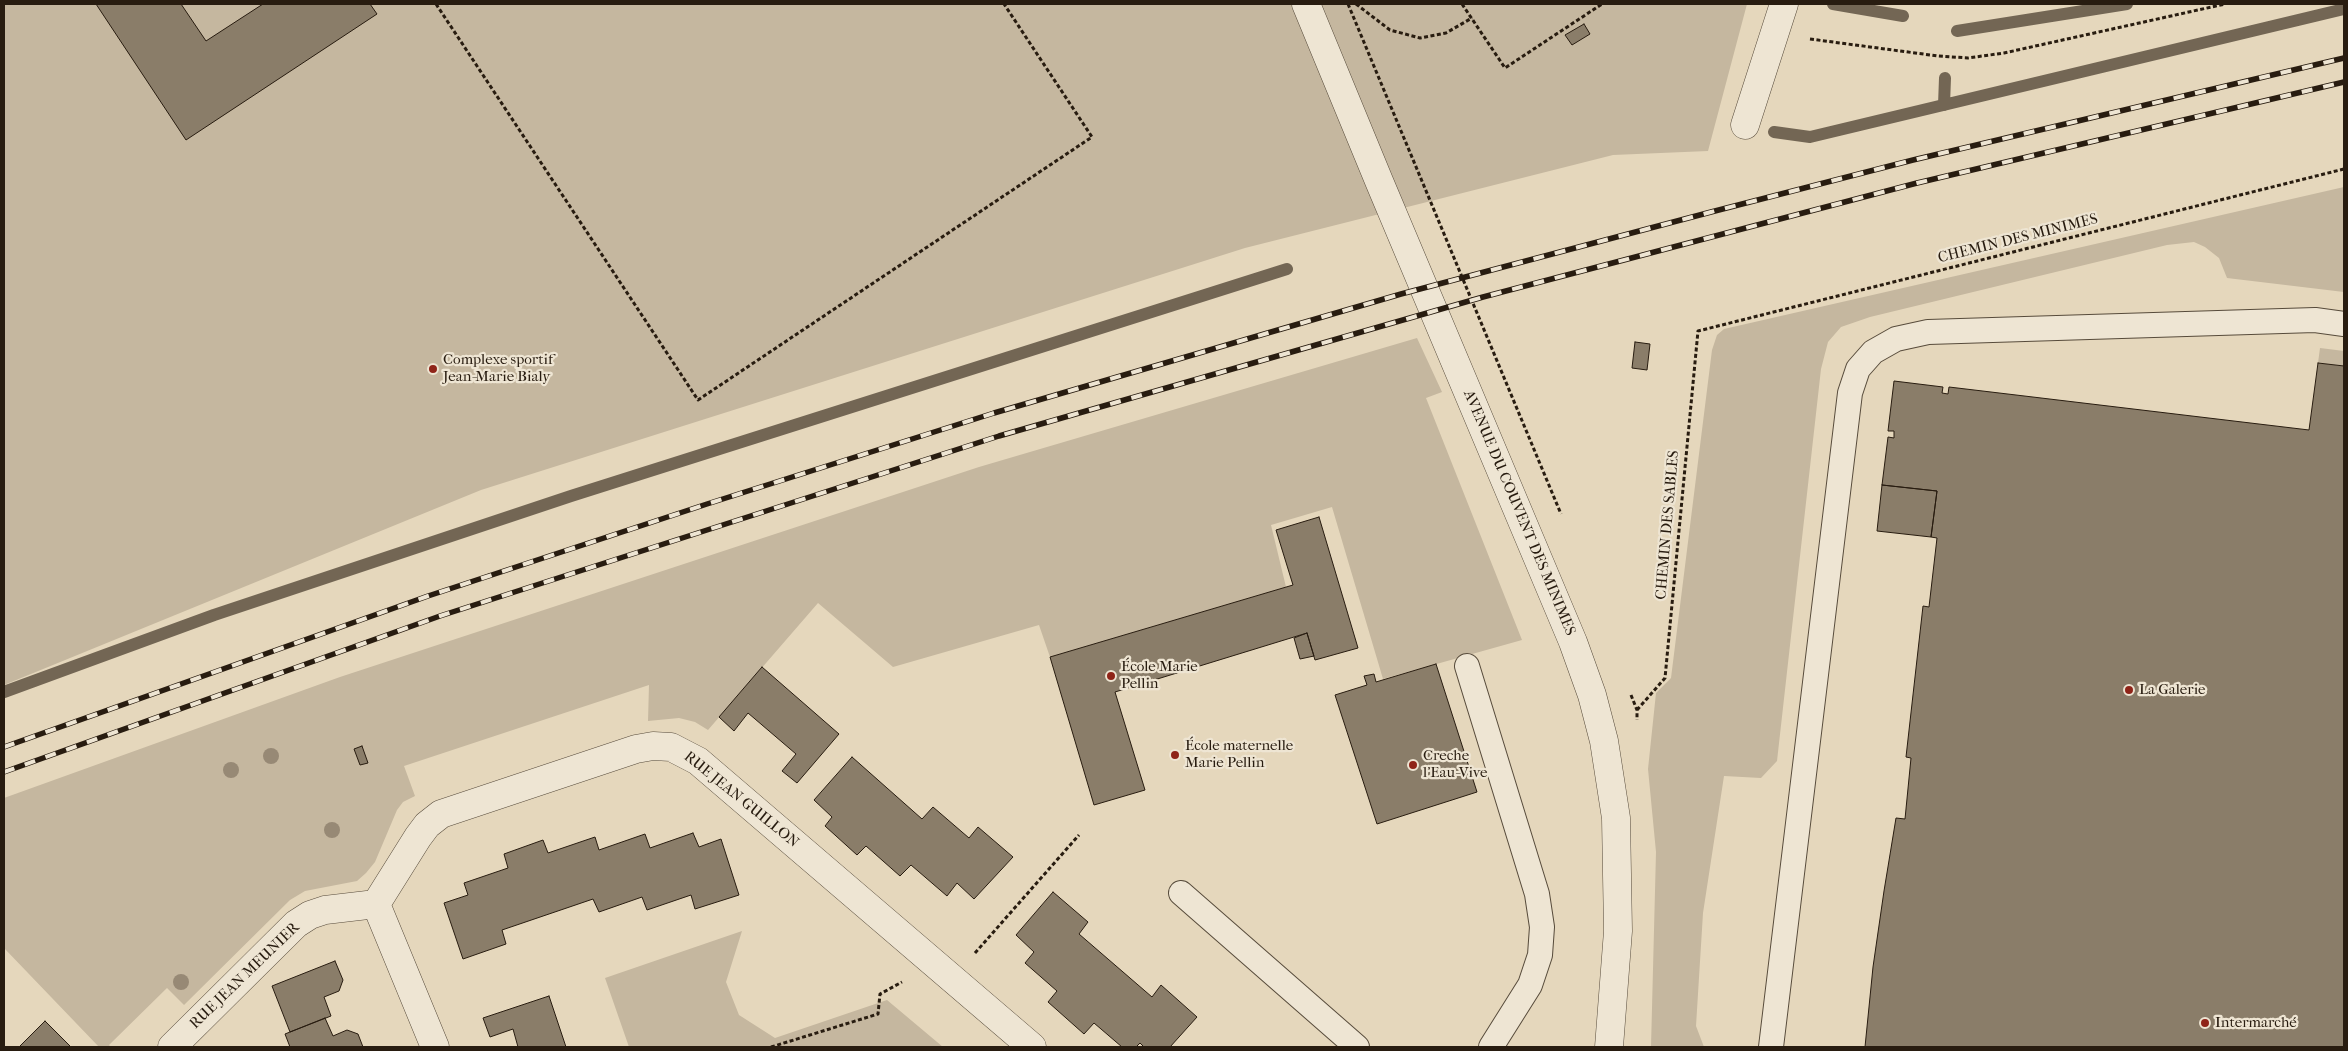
<!DOCTYPE html>
<html>
<head>
<meta charset="utf-8">
<style>
	body { margin:0 }
	#map { position:relative; width:2348px; height:1051px; overflow:hidden; background:#e5d7bc; font-family:"IM FELL French Canon",serif }
	canvas { display:block }
	.frame { position:absolute; inset:0; border:5px solid #281c10; pointer-events:none }
</style>
</head>
<body>
<div id="map">
<canvas width="2348" height="1051"></canvas>
<div class="frame"></div>
</div>
<script>
const context = document.querySelector('canvas').getContext('2d');
context.lineJoin = 'round';
function fillPath(path, color) {
  context.fillStyle = color;
  context.fill(path, 'evenodd');
}
function toPath(rows) {
  const path = new Path2D();
  for (const r of rows) {
    path.moveTo(r[0], r[1]);
    for (let i = 2; i < r.length; i += 2) path.lineTo(r[i], r[i + 1]);
  }
  return path;
}
function strokePath(path, color, width, dash) {
  context.strokeStyle = color;
  context.lineWidth = width;
  context.lineCap = dash ? 'butt' : 'round';
  context.setLineDash(dash || []);
  context.stroke(path);
}
function write(font, color, halo, rows, align = 'center') {
  context.font = font + ' "IM FELL French Canon",serif';
  context.lineWidth = 4.5;
  context.setLineDash([]);
  context.textBaseline = 'middle';
  context.strokeStyle = halo;
  context.fillStyle = color;
  for (const [text, x, y, turn = 0] of rows) {
    context.save();
    context.translate(x, y);
    context.rotate((+turn || 0) * Math.PI / 180);
    context.textAlign = isNaN(turn) ? turn : align;
    if (halo) context.strokeText(text, 0, 0);
    context.fillText(text, 0, 0);
    context.restore();
  }
}
fillPath(toPath([
	[4,4,1747,4,1708,151,1613,155,1245,248,481,490,4,685],
	[2344,187,2344,292,2227,278,2219,258,2205,247,2194,242,2167,245,1870,317,1841,327,1828,342,1821,369,1777,761,1761,778,1724,776,1703,913,1696,1026,1704,1047,1651,1047,1656,852,1648,769,1656,693,1671,678,1712,350,1717,335,1724,329],
	[1417,338,1442,392,1426,398,1522,640,1383,679,1332,507,1271,525,1286,587,1050,657,1039,625,893,667,818,603,708,730,695,722,679,718,648,721,649,685,404,766,415,796,403,802,397,810,375,862,366,873,357,881,305,891,290,900,184,1005,167,988,109,1045,111,1047,99,1047,4,948,4,798,340,677,979,467],
	[2320,348,2344,351,2344,366,2318,363],
	[742,931,726,982,739,1015,775,1038,887,1000,943,1047,629,1047,605,978]
]), '#c5b79f');
strokePath(toPath([
	[1833,4,1903,16],
	[1957,31,2127,4],
	[1944,105,1945,78],
	[1774,132,1810,137,2344,9],
	[4,692,214,615,571,496,1287,269]
]), '#736654', 12);
const building = toPath([
	[96,4,181,4,206,41,263,4,370,4,377,14,186,140,96,4],
	[1584,24,1590,34,1572,45,1565,35,1584,24],
	[1635,342,1650,344,1647,370,1632,368,1635,342],
	[2318,363,2344,366,2344,1047,1865,1047,1873,967,1884,891,1896,818,1905,819,1911,758,1906,757,1923,606,1929,607,1937,538,1931,537,1937,491,1882,485,1888,437,1894,438,1894,431,1888,431,1894,381,1943,387,1942,393,1948,394,1949,387,2309,430,2318,363],
	[1882,485,1937,491,1931,537,1877,531,1882,485],
	[1319,517,1358,648,1315,660,1307,633,1115,692,1145,790,1094,805,1050,657,1293,585,1276,530,1319,517],
	[1307,633,1314,656,1300,659,1294,638,1307,633],
	[1436,664,1477,792,1377,824,1335,695,1367,685,1364,676,1374,674,1376,682,1436,664],
	[762,667,839,734,797,783,782,771,796,754,748,713,734,731,719,717,762,667],
	[362,746,368,763,360,765,354,749,362,746],
	[852,757,922,819,933,807,969,838,978,827,1013,857,974,899,957,883,947,896,911,865,900,876,866,846,857,855,825,826,832,817,814,800,852,757],
	[693,833,699,847,721,839,739,895,695,909,691,895,647,910,642,897,599,912,593,899,502,930,506,944,463,959,444,903,468,895,464,883,508,868,504,854,543,840,548,853,595,837,599,850,645,834,650,848,693,833],
	[1053,892,1088,922,1079,934,1152,997,1161,985,1197,1017,1170,1047,1144,1047,1140,1043,1136,1047,1122,1047,1094,1023,1084,1034,1048,1002,1057,991,1025,963,1034,952,1016,935,1053,892],
	[335,961,343,980,339,991,324,997,331,1016,290,1032,272,986,335,961],
	[549,996,566,1047,518,1047,513,1029,490,1037,483,1018,549,996],
	[325,1018,333,1036,347,1030,358,1034,363,1047,290,1047,285,1034,325,1018],
	[45,1021,71,1047,19,1047,45,1021]
]);
fillPath(building, '#8a7d69');
strokePath(building, '#281c10', 1);
const service = toPath([
	[1467,666,1537,894,1542,927,1540,955,1530,985,1491,1047],
	[1181,893,1357,1047],
	[1771,1047,1850,393,1858,369,1873,352,1896,339,1928,332,2315,320,2344,324]
]);
const minor = toPath([
	[1745,125,1784,4],
	[376,904,418,837,427,825,441,814,636,749,653,746,671,747,698,761,1032,1047],
	[172,1047,296,924,310,915,325,910,376,904,435,1047]
]);
const tertiary = toPath([
	[1306,4,1379,181,1573,642,1592,695,1604,741,1616,818,1618,931,1609,1047]
]);
strokePath(service, '#574b3b', 26);
strokePath(minor, '#574b3b', 29);
strokePath(tertiary, '#574b3b', 29);
strokePath(toPath([
	[436,4,698,400,1092,137,1004,4],
	[1348,4,1561,514],
	[1356,4,1390,30,1420,38,1446,33,1472,18],
	[1462,4,1505,68,1602,4],
	[1810,39,1938,56,1968,58,2004,53,2225,4],
	[1631,695,1637,710,1637,720],
	[1637,710,1665,678,1698,331,2344,169],
	[975,953,1079,835],
	[771,1047,878,1014,880,994,902,982]
]), '#281c10', 3, [4, 2.5]);
strokePath(service, '#eee5d3', 24);
strokePath(minor, '#eee5d3', 28);
strokePath(tertiary, '#eee5d3', 28);
const rail = toPath([
	[4,747,428,596,707,504,994,413,1401,294,1711,212,1913,160,2344,58],
	[4,772,440,616,999,436,1483,297,1917,183,2344,82]
]);
strokePath(rail, '#281c10', 5.5);
strokePath(rail, '#eee5d3', 4, [11]);
context.fillStyle = '#978975';
for (const [x, y] of [
	[271,756],
	[231,770],
	[332,830],
	[181,982]
]) {
  context.beginPath();
  context.arc(x, y, 8, 0, 2 * Math.PI);
  context.fill();
}
for (const [x, y, r, color] of [
	[433,369,5,"#8f2418"],
	[1111,676,5,"#8f2418"],
	[2129,690,5,"#8f2418"],
	[1175,755,5,"#8f2418"],
	[1413,765,5,"#8f2418"],
	[2205,1023,5,"#8f2418"]
]) {
  const dot = new Path2D();
  dot.arc(x, y, r, 0, 2 * Math.PI);
  context.fillStyle = color;
  context.fill(dot);
  strokePath(dot, '#eee5d3', 2);
}
write('15px', '#281c10', '#eee5d3', [
	["CHEMIN DES MINIMES",2018,239,-14],
	["AVENUE DU COUVENT DES MINIMES",1519,513,67],
	["CHEMIN DES SABLES",1668,525,-85],
	["RUE JEAN GUILLON",741,800,39],
	["RUE JEAN MEUNIER",245,976,-44]
]);
write('15px', '#281c10', '#eee5d3', [
	["Complexe sportif",443,360],
	["Jean-Marie Bialy",443,377],
	["École Marie",1121,667],
	["Pellin",1121,684],
	["La Galerie",2139,690],
	["École maternelle",1185,746],
	["Marie Pellin",1185,763],
	["Creche",1423,756],
	["l'Eau-Vive",1423,773],
	["Intermarché",2215,1023]
], 'left');
</script>
</body>
</html>
